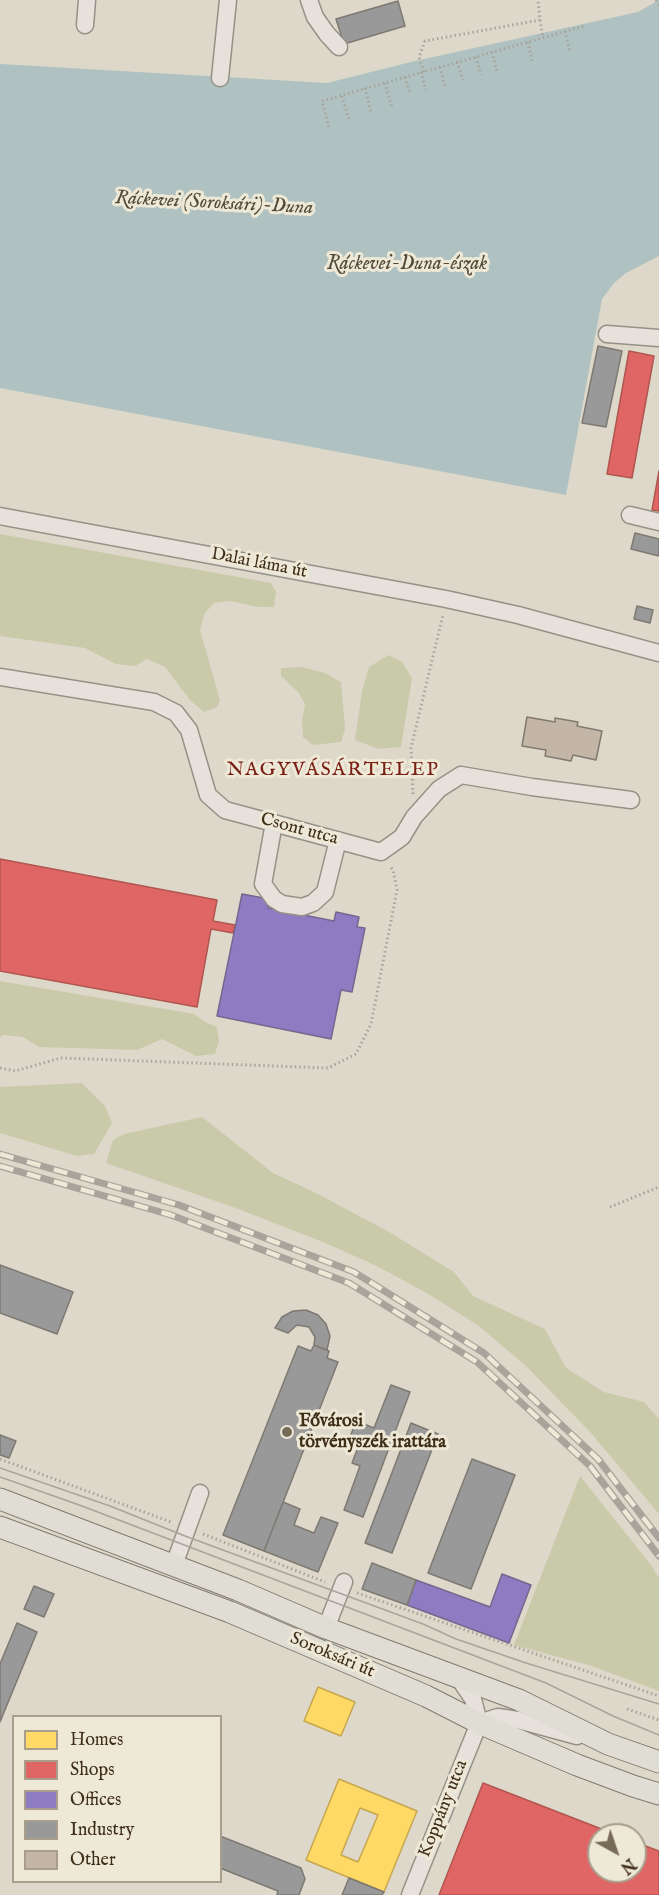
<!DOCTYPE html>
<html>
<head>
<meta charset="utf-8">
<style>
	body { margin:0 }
	#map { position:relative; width:659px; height:1895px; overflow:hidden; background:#ddd8c9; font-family:"IM FELL English",serif }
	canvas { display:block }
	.legend { position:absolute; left:12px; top:1715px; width:210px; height:168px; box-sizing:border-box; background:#eee8d7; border:2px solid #a89e8b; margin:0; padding:8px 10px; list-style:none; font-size:18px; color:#402f18 }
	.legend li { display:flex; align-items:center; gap:12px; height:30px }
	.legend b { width:30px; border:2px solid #a89e8b }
	.north { position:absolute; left:587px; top:1823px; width:60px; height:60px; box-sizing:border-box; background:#eee8d7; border:2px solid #a89e8b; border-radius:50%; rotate:140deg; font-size:16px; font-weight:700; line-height:24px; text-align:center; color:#402f18 }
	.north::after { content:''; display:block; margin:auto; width:21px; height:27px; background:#776a56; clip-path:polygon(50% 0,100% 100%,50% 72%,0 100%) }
</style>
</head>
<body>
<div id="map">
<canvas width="659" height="1895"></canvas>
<ul class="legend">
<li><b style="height:16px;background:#ffd966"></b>Homes</li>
<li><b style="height:16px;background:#e06666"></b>Shops</li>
<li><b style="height:16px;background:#8e7cc3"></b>Offices</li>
<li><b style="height:16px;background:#999"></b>Industry</li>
<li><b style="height:16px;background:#c4b6a7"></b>Other</li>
</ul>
<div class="north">N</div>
</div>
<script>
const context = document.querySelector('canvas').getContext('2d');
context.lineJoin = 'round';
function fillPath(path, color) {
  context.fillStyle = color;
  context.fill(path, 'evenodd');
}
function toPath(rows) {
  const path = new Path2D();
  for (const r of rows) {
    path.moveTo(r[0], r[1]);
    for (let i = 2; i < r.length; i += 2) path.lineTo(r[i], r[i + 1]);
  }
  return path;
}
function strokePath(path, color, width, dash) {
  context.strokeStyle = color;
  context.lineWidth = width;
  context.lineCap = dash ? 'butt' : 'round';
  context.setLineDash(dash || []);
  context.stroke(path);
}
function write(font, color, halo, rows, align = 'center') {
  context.font = font + ' "IM FELL English",serif';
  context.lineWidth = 6;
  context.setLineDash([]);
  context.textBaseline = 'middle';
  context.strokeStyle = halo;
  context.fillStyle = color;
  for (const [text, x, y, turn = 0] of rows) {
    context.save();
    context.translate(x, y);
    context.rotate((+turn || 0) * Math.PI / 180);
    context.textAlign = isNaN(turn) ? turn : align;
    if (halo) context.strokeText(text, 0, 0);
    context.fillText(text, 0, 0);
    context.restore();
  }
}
fillPath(toPath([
	[0,534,271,583,276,592,274,607,258,607,230,601,214,603,205,613,200,630,220,700,217,707,204,712,190,700,165,667,147,659,135,666,116,664,85,648,0,636],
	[389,655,402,662,412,678,401,747,379,749,355,740,362,691,369,667],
	[302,667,325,673,341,682,345,729,341,742,313,745,303,737,302,720,305,704,298,692,281,676,281,668],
	[0,981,194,1014,205,1022,217,1027,219,1041,215,1054,196,1056,162,1039,137,1050,39,1047,23,1037,3,1035,0,1038],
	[82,1083,105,1106,112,1123,94,1154,77,1156,0,1133,0,1087],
	[202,1117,273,1173,316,1193,389,1232,454,1272,473,1296,545,1329,566,1368,604,1392,644,1402,659,1419,659,1514,591,1433,525,1365,479,1326,430,1295,377,1266,323,1242,233,1207,106,1163,113,1140,124,1134],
	[580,1476,651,1565,659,1578,659,1691,592,1666,514,1645]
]), '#c9caaa');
fillPath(toPath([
	[659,0,659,256,626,273,614,283,602,299,566,495,0,388,0,64,327,83,415,61,638,12]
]), '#afc2c1');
const homes = toPath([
	[318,1687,355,1702,341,1736,304,1721,318,1687],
	[339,1779,417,1811,384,1892,306,1860,339,1779],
	[360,1808,378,1815,358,1862,341,1855,360,1808]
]);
fillPath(homes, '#ffd966');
strokePath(homes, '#c6a64f', 1.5);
const shops = toPath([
	[629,351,654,356,632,478,607,474,629,351],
	[659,471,659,511,652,510,659,471],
	[0,859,217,900,213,921,235,925,233,933,211,929,197,1007,0,971,0,859],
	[483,1783,617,1835,599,1835,599,1871,635,1871,635,1842,659,1851,659,1895,439,1895,483,1783]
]);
fillPath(shops, '#e06666');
strokePath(shops, '#b0564f', 1.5);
const offices = toPath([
	[242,894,269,899,268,908,334,921,336,912,359,917,357,927,365,928,352,992,341,990,331,1039,217,1016,242,894],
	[502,1574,531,1585,509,1643,407,1605,416,1580,490,1607,502,1574]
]);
fillPath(offices, '#8e7cc3');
strokePath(offices, '#776590', 1.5);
const industry = toPath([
	[398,1,405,26,344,44,336,19,398,1],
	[598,346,622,351,606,427,582,423,598,346],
	[635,533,659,539,659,556,631,549,635,533],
	[637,606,653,610,650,623,634,619,637,606],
	[0,1265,73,1292,57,1334,0,1313,0,1265],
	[306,1310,318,1315,326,1324,330,1336,327,1350,314,1345,315,1337,309,1327,297,1325,288,1333,275,1328,282,1317,293,1311,306,1310],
	[314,1345,329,1351,327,1358,338,1362,264,1551,223,1535,298,1346,311,1351,314,1345],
	[391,1385,410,1392,363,1517,344,1510,360,1466,352,1463,361,1440,350,1437,356,1421,374,1428,391,1385],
	[411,1423,438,1434,392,1553,365,1543,411,1423],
	[0,1435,16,1441,9,1458,0,1455,0,1435],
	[472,1459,515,1475,471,1589,428,1573,472,1459],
	[283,1502,300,1509,294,1525,314,1533,321,1517,338,1523,318,1572,264,1551,283,1502],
	[372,1563,416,1580,407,1605,362,1589,372,1563],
	[34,1586,54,1594,44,1617,24,1609,34,1586],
	[17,1623,37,1632,0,1722,0,1664,17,1623],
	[220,1836,301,1868,305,1879,299,1895,277,1895,278,1891,220,1868,220,1836],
	[349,1878,384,1892,382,1895,342,1895,349,1878]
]);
fillPath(industry, '#999');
strokePath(industry, '#7e7972', 1.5);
const building = toPath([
	[527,717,555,722,555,718,578,722,577,726,602,731,596,760,573,755,571,761,545,756,546,750,522,746,527,717]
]);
fillPath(building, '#c4b6a7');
strokePath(building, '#807a6f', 1.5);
const minor = toPath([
	[309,0,315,17,327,34,339,47],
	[85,25,87,0],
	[220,78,228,0],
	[607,334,659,338],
	[630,515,659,522],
	[0,516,446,599,518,615,659,653],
	[0,677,154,702,176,713,189,730,208,795,225,810,381,852,402,837,414,817,439,789,461,775,532,787,631,800],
	[274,823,263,884,274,899,282,904,302,907,313,903,325,892,338,840],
	[174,1565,200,1493],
	[326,1628,344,1582],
	[479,1723,498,1717,518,1720,577,1736],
	[410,1895,479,1723,473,1699,458,1677]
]);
const major = toPath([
	[0,1499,238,1590,326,1628,519,1700,608,1744,659,1762],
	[0,1527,230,1612,426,1696,479,1723,577,1765,633,1786,659,1794]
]);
strokePath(minor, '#969186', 19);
strokePath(major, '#807a6f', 23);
strokePath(toPath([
	[656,0,659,5],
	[540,20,543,37],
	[565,31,570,52],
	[528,42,532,61],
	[492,52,497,72],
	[476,57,481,75],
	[457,62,463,80],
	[440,67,445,86],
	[421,72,426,90],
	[424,72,419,57,425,41,540,20,538,0],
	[405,77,410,94],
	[385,83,392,108],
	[365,88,371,112],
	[342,96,349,120],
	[329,127,322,101,584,26],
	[413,794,411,748,443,615],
	[0,1068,15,1071,61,1058,328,1068,356,1054,371,1024,397,890,393,870,390,866],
	[610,1207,659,1187],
	[0,1459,171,1522],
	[203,1534,325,1582],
	[357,1593,659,1696],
	[627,1709,659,1720]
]), '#a8a49c', 3, [1.5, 3]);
strokePath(minor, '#e6e2db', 16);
strokePath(major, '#e0ddd5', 21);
strokePath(toPath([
	[0,1468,110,1506,185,1536,423,1624,456,1639,526,1663,659,1704],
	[0,1477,82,1506,546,1683,613,1716,659,1735]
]), '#a8a49c', 1.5);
const rail = toPath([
	[0,1154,179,1205,354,1272,484,1353,598,1459,659,1538],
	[0,1166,171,1215,349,1283,477,1362,590,1466,659,1556]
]);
strokePath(rail, '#a8a49c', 7);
strokePath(rail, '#eee8d7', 4.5, [14]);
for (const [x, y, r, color] of [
	[287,1432,6,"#776a56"]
]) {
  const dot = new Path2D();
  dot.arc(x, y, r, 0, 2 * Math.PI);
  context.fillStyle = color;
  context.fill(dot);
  strokePath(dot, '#eee8d7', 2);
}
write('18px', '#402f18', '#eee8d7', [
	["Dalai láma út",259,564,11],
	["Csont utca",299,830,15],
	["Soroksári út",332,1656,23],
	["Koppány utca",444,1809,-68]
]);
write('bold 18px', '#402f18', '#eee8d7', [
	["Fővárosi",299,1422],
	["törvényszék irattára",299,1443]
], 'left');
write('italic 20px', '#524b39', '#eee8d7', [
	["Ráckevei (Soroksári)-Duna",214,204,3],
	["Ráckevei-Duna-észak",407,265]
]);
context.letterSpacing = '1.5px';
write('20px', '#7a1f14', '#eee8d7', [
	["NAGYVÁSÁRTELEP",333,771]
]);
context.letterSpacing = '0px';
</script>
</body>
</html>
